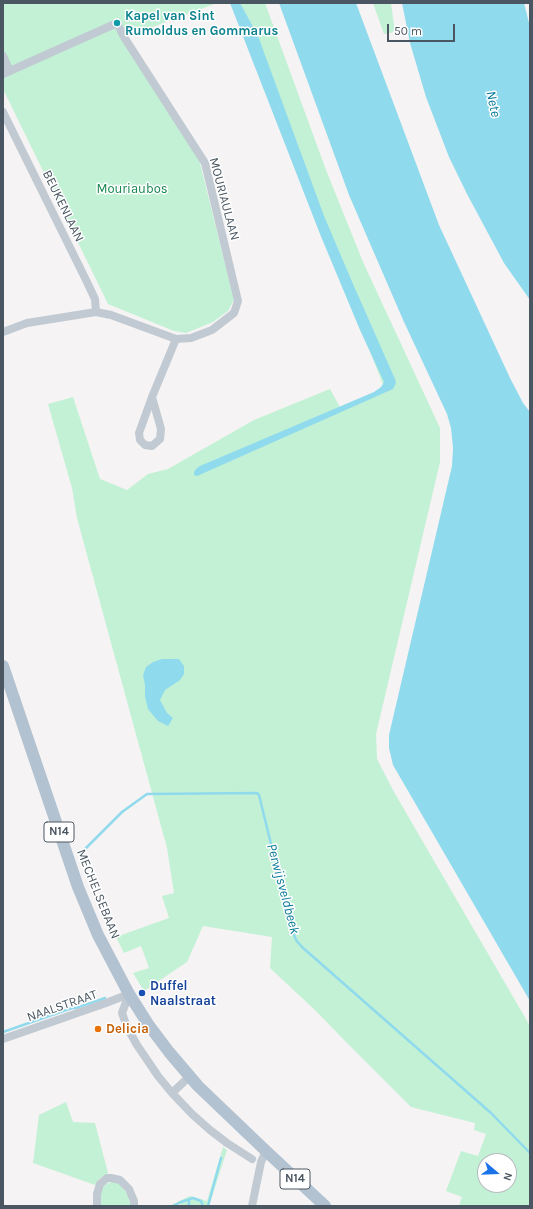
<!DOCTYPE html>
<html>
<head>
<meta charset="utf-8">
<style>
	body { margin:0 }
	#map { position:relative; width:533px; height:1209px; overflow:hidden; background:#f5f3f3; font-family:Karla,sans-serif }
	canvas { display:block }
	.frame { position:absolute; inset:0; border:4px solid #4a5661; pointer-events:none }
	.north { position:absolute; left:477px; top:1153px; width:40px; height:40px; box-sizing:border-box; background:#fff; border:1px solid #b7bbc0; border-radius:50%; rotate:109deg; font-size:11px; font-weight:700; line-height:16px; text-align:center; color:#4a5661 }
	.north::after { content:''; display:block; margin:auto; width:14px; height:18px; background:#1a73e8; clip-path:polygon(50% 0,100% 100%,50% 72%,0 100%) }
	.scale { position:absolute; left:387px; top:24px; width:68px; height:18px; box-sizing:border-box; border:2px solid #4a5661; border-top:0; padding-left:5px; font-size:12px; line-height:14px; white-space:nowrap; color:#4a5661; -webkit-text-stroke:3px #fff; paint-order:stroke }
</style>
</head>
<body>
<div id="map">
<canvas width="533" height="1209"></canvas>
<div class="frame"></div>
<div class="north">N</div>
<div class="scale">50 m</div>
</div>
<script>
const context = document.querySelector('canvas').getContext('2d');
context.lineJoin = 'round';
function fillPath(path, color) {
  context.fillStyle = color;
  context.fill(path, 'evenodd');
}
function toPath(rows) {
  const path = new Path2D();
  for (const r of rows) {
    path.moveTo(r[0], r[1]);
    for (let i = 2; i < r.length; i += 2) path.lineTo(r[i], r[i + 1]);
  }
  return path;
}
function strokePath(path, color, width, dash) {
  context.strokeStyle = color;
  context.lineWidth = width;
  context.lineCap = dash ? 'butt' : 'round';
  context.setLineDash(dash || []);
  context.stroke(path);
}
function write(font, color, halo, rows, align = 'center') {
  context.font = font + ' Karla,sans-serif';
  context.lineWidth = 3;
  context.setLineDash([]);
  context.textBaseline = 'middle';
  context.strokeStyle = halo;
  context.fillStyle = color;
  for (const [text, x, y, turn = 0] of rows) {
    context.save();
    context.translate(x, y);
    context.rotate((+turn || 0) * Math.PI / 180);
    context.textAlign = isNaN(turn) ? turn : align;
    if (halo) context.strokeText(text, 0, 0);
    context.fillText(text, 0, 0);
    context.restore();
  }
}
fillPath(toPath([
	[3,3,217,3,123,38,199,159,234,300,228,311,213,322,186,333,174,331,108,304,3,89],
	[232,3,265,3,326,170,363,262,440,428,440,462,376,734,377,759,394,792,530,1026,530,1206,459,1206,462,1197,446,1191,461,1151,478,1156,486,1134,474,1130,475,1123,411,1107,345,1041,317,1012,270,968,272,937,203,926,187,962,144,991,133,973,149,968,141,946,124,953,116,937,169,918,162,896,174,893,167,848,77,518,72,488,48,404,73,397,100,479,127,490,148,474,168,469,254,420,330,389,341,409,386,392],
	[485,1161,509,1161,509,1185,485,1185],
	[373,3,391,3,395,32,384,34],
	[66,1102,73,1122,95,1123,108,1173,99,1179,95,1185,33,1163,39,1115],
	[223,1147,227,1150,209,1206,182,1206,180,1204,175,1206,169,1206,190,1196,207,1201],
	[112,1182,119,1183,128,1195,131,1206,101,1206,100,1197,102,1188,106,1184]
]), '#c3f1d5');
fillPath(toPath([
	[230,3,240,3,258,36,324,216,353,284,395,379,396,383,393,389,197,476,194,475,194,472,196,469,200,466,374,392,381,387,384,382,360,330,320,234],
	[279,3,356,3,439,225,510,378,523,403,530,412,530,1001,393,765,389,748,389,735,396,705,452,466,453,448,451,428,447,414,404,322,349,195],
	[402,3,524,3,530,27,530,300,504,263,467,194,449,157,426,97,410,43],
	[162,659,179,659,184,666,184,674,180,680,165,690,160,700,167,713,173,718,168,726,158,721,148,709,145,696,145,685,143,675,146,667,153,662]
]), '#90daee');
strokePath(toPath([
	[82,852,122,812,147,794,257,793,259,795,292,930,296,940,302,947,491,1113,530,1153],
	[3,1032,72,1008,76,1008,105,998],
	[173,1206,181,1202,193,1198,201,1201,203,1206],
	[189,1206,189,1199],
	[208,1206,221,1158]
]), '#90daee', 2.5);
strokePath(toPath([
	[3,56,10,71],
	[3,74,117,23,124,37,205,163,238,301,234,313,212,330,191,338,176,339,152,397,161,429,160,439,152,446,145,445,140,440,139,433,152,397],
	[3,112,86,280,95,299,96,312],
	[3,332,27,323,96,312,111,315,176,339],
	[129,994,122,1013,127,1027,137,1045,158,1076,172,1093,192,1114,210,1130,227,1143,252,1159],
	[3,1039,106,1003,129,994],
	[172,1093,190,1076],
	[97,1206,97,1194,100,1184,107,1178,111,1178,120,1180,129,1189,134,1201,134,1206],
	[252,1206,261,1162,266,1151]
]), '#c1cad2', 8);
strokePath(toPath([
	[3,666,78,887,98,935,129,994,148,1024,169,1052,198,1086,266,1151,325,1206]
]), '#b3c2d1', 12);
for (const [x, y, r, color] of [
	[117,23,4,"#0f9aa8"],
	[142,993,4,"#1a4fb4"],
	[98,1029,4,"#e8710a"]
]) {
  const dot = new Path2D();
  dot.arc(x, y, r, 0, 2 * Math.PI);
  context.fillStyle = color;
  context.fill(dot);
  strokePath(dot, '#fff', 1.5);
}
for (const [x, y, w] of [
	[59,832,30],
	[295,1179,30]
]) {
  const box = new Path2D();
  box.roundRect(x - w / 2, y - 10, w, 20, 3);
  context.fillStyle = '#fff';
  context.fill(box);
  strokePath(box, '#4a5661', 1);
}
write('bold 12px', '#4a5661', null, [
	["N14",59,832],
	["N14",295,1179]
]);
write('bold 13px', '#0d838f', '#fff', [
	["Kapel van Sint",125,16],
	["Rumoldus en Gommarus",125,31]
], 'left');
write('13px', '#17864f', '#fff', [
	["Mouriaubos",132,189]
]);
write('13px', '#4a5661', '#fff', [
	["MOURIAULAAN",224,199,75],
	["BEUKENLAAN",63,206,64],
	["MECHELSEBAAN",98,894,68],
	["NAALSTRAAT",62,1006,-19]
]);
write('bold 13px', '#164399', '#fff', [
	["Duffel",150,986],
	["Naalstraat",150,1001]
], 'left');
write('bold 13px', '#c56008', '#fff', [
	["Delicia",106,1029]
], 'left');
write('italic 14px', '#0c7c9b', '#fff', [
	["Nete",493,104,77],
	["Perwijsveldbeek",283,889,75]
]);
</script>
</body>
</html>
